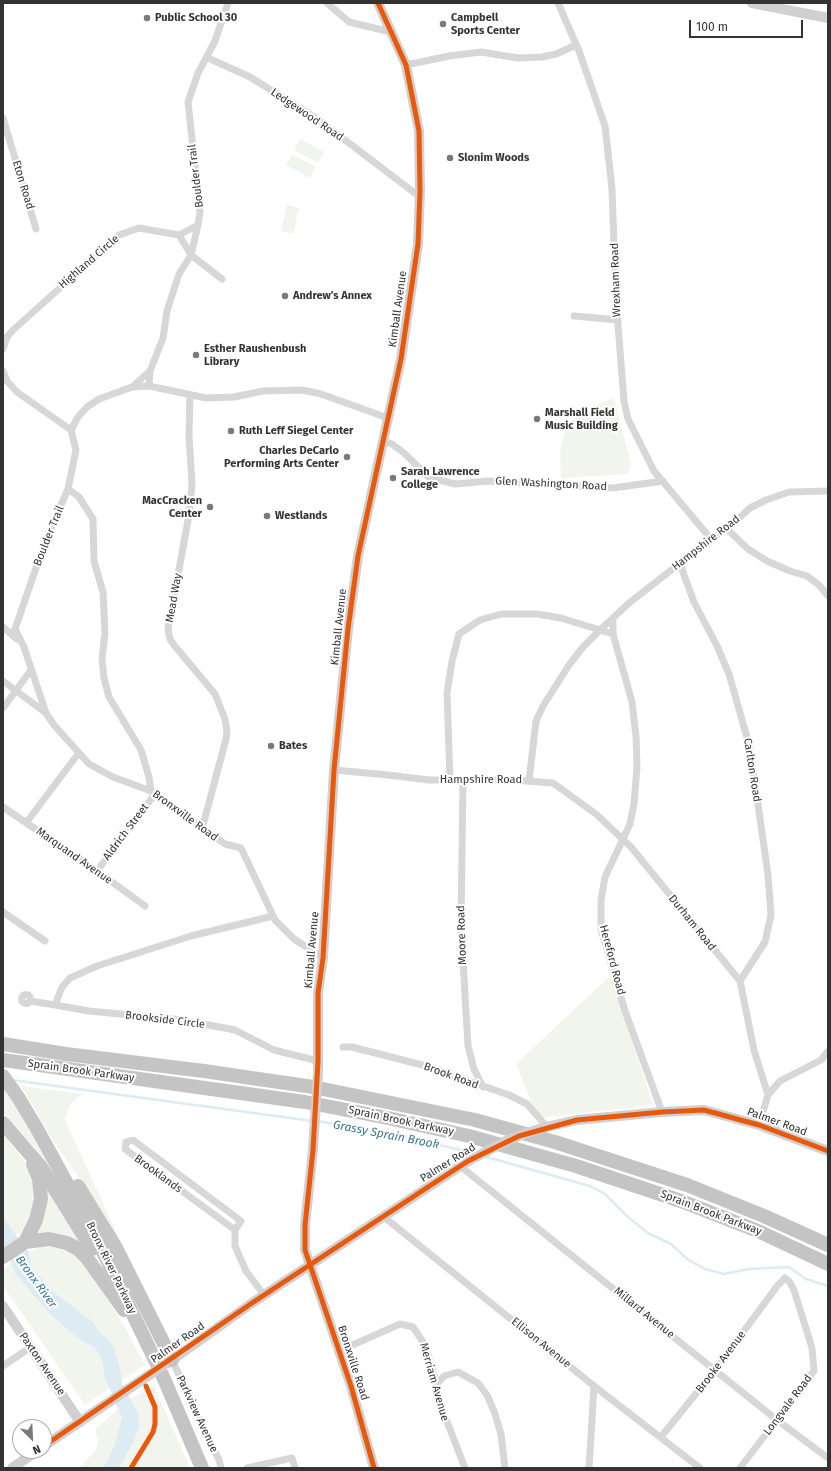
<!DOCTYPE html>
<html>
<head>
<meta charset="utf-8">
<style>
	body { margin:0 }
	#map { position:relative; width:831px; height:1471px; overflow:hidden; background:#fff; font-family:"Fira Sans",sans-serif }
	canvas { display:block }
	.frame { position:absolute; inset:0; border:4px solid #333; pointer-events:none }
	.north { position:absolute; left:12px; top:1419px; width:40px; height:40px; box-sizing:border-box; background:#fff; border:1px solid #adadad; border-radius:50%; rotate:156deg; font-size:11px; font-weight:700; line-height:16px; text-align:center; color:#333 }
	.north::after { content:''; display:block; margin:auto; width:14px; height:18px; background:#7a7a7a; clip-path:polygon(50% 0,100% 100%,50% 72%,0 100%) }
	.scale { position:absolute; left:689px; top:20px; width:114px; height:18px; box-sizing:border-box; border:2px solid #333; border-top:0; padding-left:5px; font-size:12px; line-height:14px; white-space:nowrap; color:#333; -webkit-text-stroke:3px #fff; paint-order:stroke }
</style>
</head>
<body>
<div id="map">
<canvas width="831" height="1471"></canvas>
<div class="frame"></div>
<div class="north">N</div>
<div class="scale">100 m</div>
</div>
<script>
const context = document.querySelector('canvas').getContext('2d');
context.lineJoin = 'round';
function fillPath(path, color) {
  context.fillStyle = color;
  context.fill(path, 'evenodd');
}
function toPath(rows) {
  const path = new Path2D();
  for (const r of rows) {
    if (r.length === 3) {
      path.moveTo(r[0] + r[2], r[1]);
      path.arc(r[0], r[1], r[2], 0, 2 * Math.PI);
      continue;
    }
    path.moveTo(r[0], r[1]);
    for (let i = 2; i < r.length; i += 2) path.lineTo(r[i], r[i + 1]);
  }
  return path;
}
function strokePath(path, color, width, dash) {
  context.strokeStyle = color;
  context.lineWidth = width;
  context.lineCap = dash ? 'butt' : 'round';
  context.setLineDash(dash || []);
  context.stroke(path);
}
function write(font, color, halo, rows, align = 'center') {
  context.font = font + ' "Fira Sans",sans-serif';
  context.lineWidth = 4;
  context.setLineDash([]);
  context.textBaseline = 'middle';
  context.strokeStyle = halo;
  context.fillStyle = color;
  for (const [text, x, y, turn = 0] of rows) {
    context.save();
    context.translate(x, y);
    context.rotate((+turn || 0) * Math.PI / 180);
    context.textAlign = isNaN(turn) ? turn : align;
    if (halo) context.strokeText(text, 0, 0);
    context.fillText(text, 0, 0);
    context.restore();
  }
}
fillPath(toPath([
	[300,139,324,152,318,163,294,150],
	[292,154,316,167,310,178,286,165],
	[287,205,299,208,293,234,281,231],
	[614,398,631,465,627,474,561,478,560,452,564,435,568,426,576,417,588,408],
	[611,975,653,1105,538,1118,516,1064],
	[21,1086,83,1094,75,1099,70,1105,65,1120,124,1249,87,1189,56,1145],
	[3,1088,17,1107,61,1185,34,1147,3,1113],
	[3,1133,28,1167,33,1181,34,1204,30,1219,20,1234,14,1234,3,1218],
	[45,1182,86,1246,34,1237],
	[42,1246,65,1249,75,1254,83,1262,122,1322,145,1365,122,1380,114,1347,108,1339,98,1331,94,1323,54,1292,31,1267,29,1252],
	[11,1262,15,1273,79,1339,95,1348,103,1363,104,1376,110,1388,85,1405,3,1286,3,1271],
	[154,1386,188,1463,189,1468,119,1468,134,1441,139,1415,130,1399],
	[119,1409,122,1417,114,1447,103,1468,79,1468,96,1450,98,1442,95,1429]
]), '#f1f5ed');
fillPath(toPath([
	[3,1218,29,1252,31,1267,54,1292,94,1323,98,1331,108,1339,114,1347,121,1373,122,1383,139,1415,139,1427,134,1441,119,1468,103,1468,114,1447,122,1417,104,1376,103,1363,95,1348,79,1339,49,1313,15,1273,11,1262,3,1252]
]), '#ddebf3');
strokePath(toPath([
	[12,1080,312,1121],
	[317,1121,408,1137,475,1154],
	[483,1156,590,1186,605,1194,629,1218,648,1233,671,1244,687,1259,705,1269,724,1274,749,1269,789,1267,806,1279,828,1286]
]), '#ddebf3', 2.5);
strokePath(toPath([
	[327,3,349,22,391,32],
	[558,3,579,51,605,126,612,189,616,299,624,401,628,419,654,471,711,539],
	[208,58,250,77,316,118,420,197],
	[406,65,449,56,481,52,518,58,542,57,556,54,576,45],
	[3,118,36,229],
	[179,235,191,255,222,279],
	[574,316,618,320],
	[3,349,7,337,13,330,119,235,139,228,179,235,198,225],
	[3,371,7,381,17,392,71,430],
	[149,386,150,371,163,338,167,311,179,274,191,255,198,225,200,212,188,102,198,73,215,41,228,3],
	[132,387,150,371],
	[190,395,189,436,192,484,189,515,168,629,170,639,174,645,215,694,225,719,227,731,226,739,202,829],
	[382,441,392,444,404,453,430,478,456,484,488,481,613,488,663,481],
	[68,489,79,497,93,519,94,561,103,592,105,633,102,659,104,678,109,697,141,750,149,777,151,791],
	[727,529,748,549,767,561,790,571,807,576,819,585,828,596],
	[680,564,694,602,717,646,729,674,750,748,768,875,771,915,765,942,740,981],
	[613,618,613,634,632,702,636,736,637,767,634,804,630,824,605,877,601,900,601,929,625,1011,662,1112],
	[3,627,17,639],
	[3,681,46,713,54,725,89,764,113,777,151,791,225,844,241,848,275,920,294,939,323,958],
	[3,708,31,670],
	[46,713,24,647,15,629,45,542,68,489,76,450,71,430,78,417,87,407,99,399,132,387,149,386,206,398,234,397,263,391,302,390,321,394,388,418],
	[334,770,388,775,429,780,513,780,553,783,596,814,631,847,740,981,754,1050,768,1095,759,1125],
	[450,780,447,693,452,661,459,634,480,620,501,614,537,614,561,618,613,634],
	[463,780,461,926,468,1046,474,1069,483,1087],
	[529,781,536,721,543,706,569,665,583,647,600,630,629,603,711,539,727,529,750,508,766,500,789,492,828,491],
	[3,807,97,871,145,906],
	[26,823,78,754],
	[97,871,155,794],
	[3,912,45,941],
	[273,916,191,936,97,966,70,978,62,987,55,1005,89,1011,182,1020,235,1030,274,1050,318,1061],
	[26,999,4.5],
	[30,1001,55,1005],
	[343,1047,352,1047,426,1066,509,1095,527,1104,547,1127],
	[768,1095,780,1081,821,1060,828,1051],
	[460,1166,777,1420,828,1458],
	[384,1217,594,1386,700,1468],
	[235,1230,125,1149,126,1142,133,1140,241,1221,235,1230,235,1246,246,1271,264,1295],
	[339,1351,400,1324,413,1327,425,1345,437,1384,437,1396,465,1468],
	[172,1360,219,1460,221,1468],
	[3,1366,31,1347],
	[437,1384,444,1376,458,1372,478,1383,487,1395,494,1411,501,1434,505,1468],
	[661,1437,715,1370,778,1285,785,1278,789,1281,794,1290,812,1348,814,1371,740,1468],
	[247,1468,292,1458,295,1468],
	[589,1468,594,1386]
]), '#d7d7d7', 7);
strokePath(toPath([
	[752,3,828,18],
	[318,1073,318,993,323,958,334,770,348,629,358,556,401,359,418,244,420,191,419,131,406,65,378,3],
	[542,1128,577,1120,662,1112,704,1110,759,1125,828,1151],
	[313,1150,305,1225,305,1250,351,1386,374,1468],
	[3,1306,80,1422],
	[168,1363,252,1303,468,1161],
	[44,1446,149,1375],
	[12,1468,37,1451]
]), '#d0d0d0', 10);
strokePath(toPath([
	[3,1044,66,1054,204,1071,313,1087,475,1120,555,1142,687,1185,764,1216,828,1245],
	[3,1060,305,1102,388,1118,469,1136,576,1166,681,1201,758,1231,828,1264],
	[3,1076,18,1097,36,1127,92,1229,165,1381,202,1468],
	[3,1123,41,1167,92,1249],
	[78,1186,116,1248,172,1360],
	[25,1242,36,1220,41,1199,39,1179,33,1164],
	[3,1257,25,1242,49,1239,67,1243,78,1249,87,1258,124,1310]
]), '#c4c4c4', 14);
strokePath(toPath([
	[313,1150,318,1073],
	[468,1161,510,1139,542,1128],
	[149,1375,163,1366]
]), '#d0d0d0', 10);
strokePath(toPath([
	[44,1446,252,1303,428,1187,468,1161,519,1136,577,1120,662,1112,704,1110,759,1125,828,1151],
	[131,1468,153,1432,155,1424,155,1407,146,1386],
	[374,1468,351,1386,305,1250,305,1225,313,1150,318,1061,318,993,323,958,334,770,348,629,358,556,401,359,418,244,420,191,419,131,406,65,378,3]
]), '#e8590c', 5);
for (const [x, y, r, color] of [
	[147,18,4,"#7a7a7a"],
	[443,24,4,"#7a7a7a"],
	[450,158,4,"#7a7a7a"],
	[285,296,4,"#7a7a7a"],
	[196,355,4,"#7a7a7a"],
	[537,419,4,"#7a7a7a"],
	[231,431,4,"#7a7a7a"],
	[347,457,4,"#7a7a7a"],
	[393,478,4,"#7a7a7a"],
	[210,507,4,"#7a7a7a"],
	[267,516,4,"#7a7a7a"],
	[271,746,4,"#7a7a7a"]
]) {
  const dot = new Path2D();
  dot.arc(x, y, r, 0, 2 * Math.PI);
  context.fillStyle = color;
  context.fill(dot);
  strokePath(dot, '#fff', 1.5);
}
write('bold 11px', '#333', '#fff', [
	["Public School 30",155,18],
	["Campbell",451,18],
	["Sports Center",451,31],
	["Slonim Woods",458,158],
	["Andrew's Annex",293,296],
	["Esther Raushenbush",204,349],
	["Library",204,362],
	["Marshall Field",545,413],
	["Music Building",545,426],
	["Ruth Leff Siegel Center",239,431],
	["Charles DeCarlo",339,451,"right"],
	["Performing Arts Center",339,464,"right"],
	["Sarah Lawrence",401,472],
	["College",401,485],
	["MacCracken",202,501,"right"],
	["Center",202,514,"right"],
	["Westlands",275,516],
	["Bates",279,746]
], 'left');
write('11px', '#333', '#fff', [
	["Ledgewood Road",307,115,34],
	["Boulder Trail",196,176,-97],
	["Eton Road",23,185,73],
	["Highland Circle",89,262,-41],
	["Wrexham Road",616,280,-92],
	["Kimball Avenue",398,309,-82],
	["Glen Washington Road",551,484,3],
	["Boulder Trail",49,536,-68],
	["Hampshire Road",706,543,-38],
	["Mead Way",174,598,-80],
	["Kimball Avenue",339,627,-84],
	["Carlton Road",752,770,81],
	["Hampshire Road",481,780],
	["Bronxville Road",185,816,36],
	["Aldrich Street",126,832,-53],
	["Marquand Avenue",74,856,35],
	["Durham Road",692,923,51],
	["Moore Road",462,935,-92],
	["Kimball Avenue",312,950,-85],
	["Hereford Road",612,960,75],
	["Brookside Circle",165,1020,7],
	["Sprain Brook Parkway",81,1071,8],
	["Brook Road",451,1076,20],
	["Sprain Brook Parkway",401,1121,12],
	["Palmer Road",777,1122,20],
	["Palmer Road",448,1163,-32],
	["Brooklands",158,1174,36],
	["Sprain Brook Parkway",711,1213,21],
	["Bronx River Parkway",111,1268,64],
	["Millard Avenue",644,1313,39],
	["Palmer Road",178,1343,-35],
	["Ellison Avenue",541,1343,39],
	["Brooke Avenue",721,1362,-53],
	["Bronxville Road",353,1363,72],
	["Paxton Avenue",42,1364,56],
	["Merriam Avenue",434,1382,74],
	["Longvale Road",788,1405,-53],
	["Parkview Avenue",197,1414,65]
]);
write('italic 12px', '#3f7597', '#fff', [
	["Grassy Sprain Brook",386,1135,11],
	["Bronx River",36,1282,54]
]);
</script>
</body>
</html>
